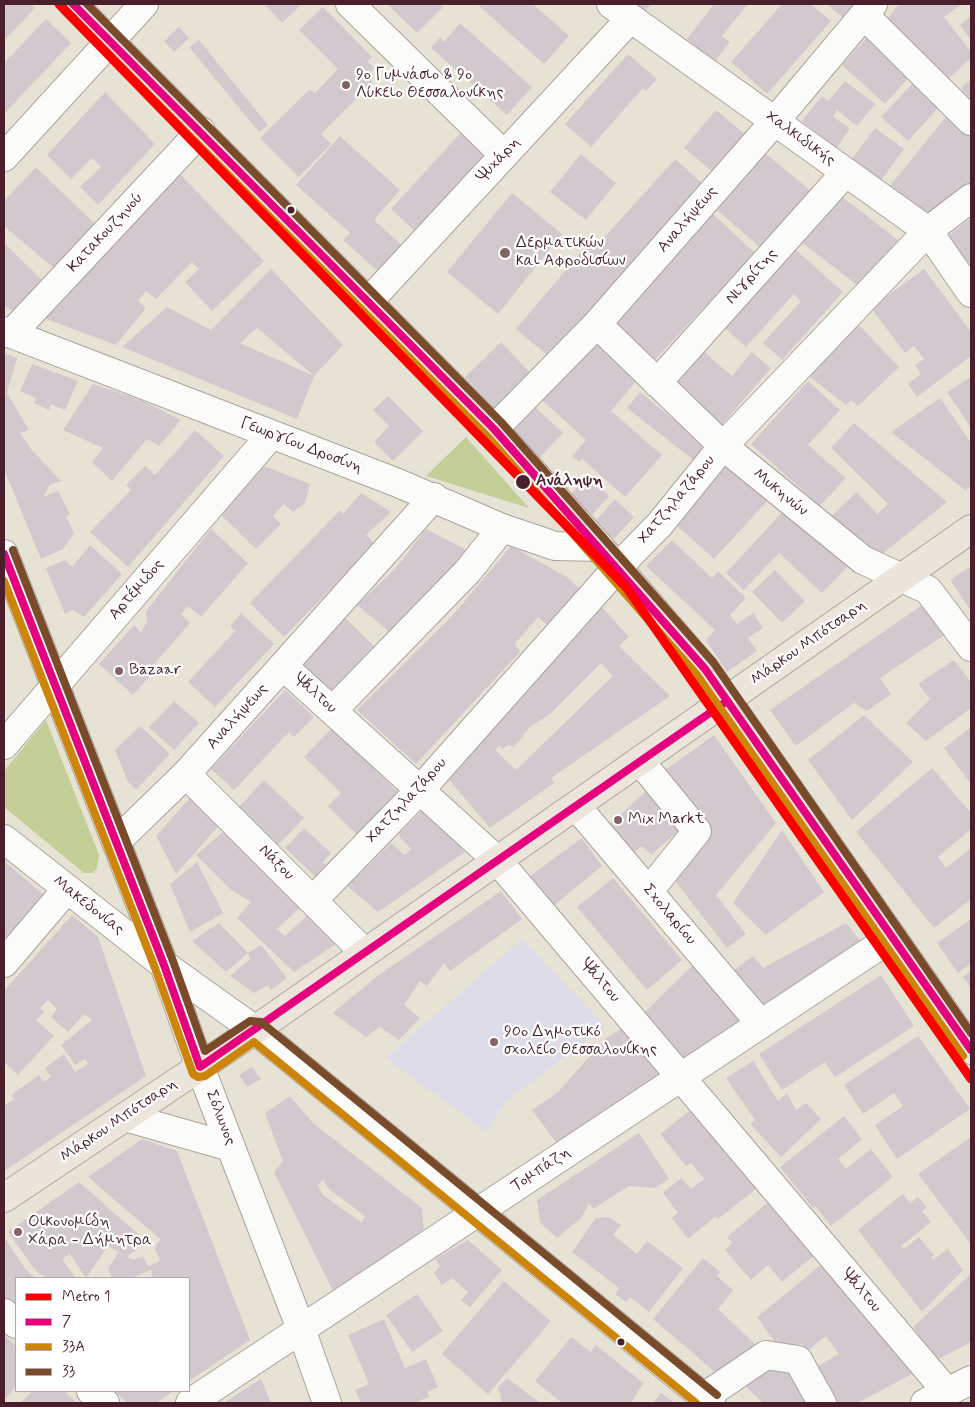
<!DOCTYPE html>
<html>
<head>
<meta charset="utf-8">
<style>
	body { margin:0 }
	#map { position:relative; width:975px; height:1407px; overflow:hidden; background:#e7e3d4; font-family:Mynerve,sans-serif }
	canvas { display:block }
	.frame { position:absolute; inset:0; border:5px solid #4a1f2b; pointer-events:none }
	.legend { position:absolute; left:15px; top:1277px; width:175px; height:115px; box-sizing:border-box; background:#fff; border:1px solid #b7a5aa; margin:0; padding:6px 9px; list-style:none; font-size:15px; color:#4a1f2b }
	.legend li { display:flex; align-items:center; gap:10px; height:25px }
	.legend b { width:25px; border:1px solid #b7a5aa }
</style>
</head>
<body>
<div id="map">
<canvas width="975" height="1407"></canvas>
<div class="frame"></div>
<ul class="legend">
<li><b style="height:6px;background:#f00"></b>Metro 1</li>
<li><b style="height:6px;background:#e5007d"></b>7</li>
<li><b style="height:6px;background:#cc840b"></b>33A</li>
<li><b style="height:6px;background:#7a4b2a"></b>33</li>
</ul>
</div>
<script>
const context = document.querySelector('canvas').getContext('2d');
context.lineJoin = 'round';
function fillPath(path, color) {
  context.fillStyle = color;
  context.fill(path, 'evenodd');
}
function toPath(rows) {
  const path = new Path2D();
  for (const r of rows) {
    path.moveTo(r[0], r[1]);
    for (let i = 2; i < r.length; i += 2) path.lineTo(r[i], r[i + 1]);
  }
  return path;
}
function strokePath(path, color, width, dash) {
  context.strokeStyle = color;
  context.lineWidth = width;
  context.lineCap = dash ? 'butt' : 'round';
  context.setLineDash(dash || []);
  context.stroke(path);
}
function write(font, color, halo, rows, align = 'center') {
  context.font = font + ' Mynerve,sans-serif';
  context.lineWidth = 4.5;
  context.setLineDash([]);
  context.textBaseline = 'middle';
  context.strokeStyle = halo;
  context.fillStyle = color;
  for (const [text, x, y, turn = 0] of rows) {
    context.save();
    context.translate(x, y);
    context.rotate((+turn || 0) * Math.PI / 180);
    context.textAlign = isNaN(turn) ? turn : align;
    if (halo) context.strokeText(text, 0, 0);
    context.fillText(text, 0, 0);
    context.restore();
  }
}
fillPath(toPath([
	[522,939,606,1026,507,1100,486,1132,386,1058]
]), '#dedce8');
fillPath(toPath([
	[466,437,529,508,426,476],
	[46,720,99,855,97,869,92,873,84,873,4,807,4,771]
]), '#c3cf96');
fillPath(toPath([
	[4,4,31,4,35,8,4,41],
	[264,4,302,4,282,23],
	[387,4,440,4,443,7,417,33],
	[481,4,533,4,569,36,544,64,479,6],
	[636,4,651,4,645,11],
	[714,4,748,4,722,36,730,42,715,61,687,39],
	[782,4,811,4,831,21,767,94,731,62],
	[827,4,859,4,845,20],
	[899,4,962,4,944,17,971,52,971,58,948,79,886,21],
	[323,7,372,57,367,61,374,68,367,76,373,82,321,134,331,144,299,177,260,138,310,89,315,93,338,69,299,30],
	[971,16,971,40,960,25],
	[46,19,71,43,4,114,4,59,6,61],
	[460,23,532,87,507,115,431,48,440,38,444,42],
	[179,27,189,38,174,52,164,41],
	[868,36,911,75,885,104,842,65],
	[199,40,268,125,259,132,189,47],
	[628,54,657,79,646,91,643,88,591,147,565,124],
	[971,79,971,100,961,88],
	[845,81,875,104,857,126,837,110,833,116,850,129,836,148,802,121,822,96,828,101],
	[915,81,941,105,908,141,881,117],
	[105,92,155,144,98,205,80,187,101,167,92,158,71,179,47,155],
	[716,110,745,134,713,172,684,148],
	[950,112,971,130,971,182,935,223,888,188],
	[875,128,904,149,880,182,851,160],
	[464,129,492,155,419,235,391,209],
	[340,136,400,190,374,220,406,249,382,275,343,240,350,233,296,185],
	[765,153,812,192,763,250,717,210],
	[581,154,616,183,586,220,550,192],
	[675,159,704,185,552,359,516,329,587,245,593,250],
	[36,167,97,226,55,269,4,226,4,201],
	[178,172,264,261,212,311,185,282,199,269,192,262,156,299,146,291,138,301,146,308,116,345,38,316],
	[512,193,562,234,498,314,447,272],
	[837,193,898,240,861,288,800,241],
	[713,214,755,253,650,365,608,325],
	[971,218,971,266,948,236],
	[4,243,42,280,13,311,4,306],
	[794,248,843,292,782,360,763,343,801,301,794,294,746,347,724,327],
	[271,269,343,345,314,376,297,419,122,347,167,307,211,330],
	[257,328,267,336,314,376,240,343],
	[924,269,971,332,971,356,917,397,908,384,921,374,915,365,924,359,914,346,905,353,871,308],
	[858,324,899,367,858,406,851,400,846,405,806,374],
	[599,337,641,375,611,411,662,455,625,497,582,459,579,462,572,456,586,440,542,400],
	[501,342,536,379,499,413,465,377],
	[701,349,732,376,752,352,771,368,720,427,670,385],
	[4,353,17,358,7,393,29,430,20,433,31,449,61,481,50,485,43,497,58,491,70,514,66,516,74,533,63,549,41,559,4,469],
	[32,364,78,381,65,410,51,404,49,410,34,403,36,398,20,391],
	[971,377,971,428,947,392],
	[808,381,840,410,808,445,846,478,820,506,751,444],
	[93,384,141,400,181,420,159,446,147,439,112,481,92,462,103,448,63,430],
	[640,392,703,443,701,466,627,408],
	[388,396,423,431,393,461,374,442,389,426,373,410],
	[940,398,971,443,971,486,965,490,891,432],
	[535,407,563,433,534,464,506,438],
	[854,423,947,502,872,562,829,518,857,492,877,514,888,504,831,448],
	[195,430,224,456,128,567,90,532,131,490,126,485,145,466,155,475],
	[730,462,770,498,714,559,675,524],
	[264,466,310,484,305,503,293,512,284,504,273,516,281,524,256,549,220,514],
	[587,476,609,496,592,515,570,495],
	[361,493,391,512,366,535,375,544,284,637,250,603,340,510,343,514],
	[615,499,634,517,614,539,595,521],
	[786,508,848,566,822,593,779,553,744,590,726,573],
	[211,529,248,563,201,617,188,606,181,614,190,623,150,669,153,673,133,695,99,664,134,625,141,632,147,623,146,611],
	[426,529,467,550,394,636,357,605,395,569],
	[672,540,712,578,718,571,746,598,730,615,737,624,753,613,763,628,748,638,757,651,727,672,706,640,715,630,646,566],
	[90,545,122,574,84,617,73,610,65,614,46,568,65,560,72,567],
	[511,546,567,577,581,590,548,626,538,617,515,644,520,652,416,764,357,710,452,616],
	[971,566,971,607,969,608,950,580],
	[775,570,805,601,782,623,752,592],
	[925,603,946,634,880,678,891,694,867,711,854,703,796,746,770,710],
	[600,605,629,637,619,646,670,696,551,778,554,783,490,828,444,774],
	[601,663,613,676,516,770,495,750,499,745,502,749,508,745,514,747,530,727,551,713],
	[241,613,274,644,215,707,188,682,235,631,230,626],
	[344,617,374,646,328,694,297,666],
	[954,660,971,682,971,708,926,741,906,723,930,699,918,684],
	[285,690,314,717,294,737,289,732,234,790,211,769],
	[174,701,199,723,174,750,149,727],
	[864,715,913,762,852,820,808,760],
	[140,726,170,754,136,790,127,780,115,750],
	[971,727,971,784,944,748],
	[332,728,402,796,361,839,328,806,341,793,304,757],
	[714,735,776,823,716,895,746,934,727,948,668,872,689,847,661,773],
	[932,768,971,813,971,829,938,857,946,868,971,848,971,899,934,928,856,832],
	[264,780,304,818,278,845,239,807],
	[650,788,684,826,651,855,642,846,629,857,604,829],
	[197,790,223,821,176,874,156,836],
	[423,810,465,852,378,912,347,886,391,843,405,855,411,849,398,835],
	[229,827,305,903,277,929,285,936,309,914,339,942,294,972,237,918,251,902,231,890,196,855],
	[304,828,331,853,323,862,326,865,334,856,340,862,321,882,285,848],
	[782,830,824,892,766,935,733,903],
	[582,838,602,866,553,906,530,876],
	[4,861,50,900,4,955],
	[197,862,223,913,190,932,170,884],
	[613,878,682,960,647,990,577,907],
	[501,891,522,919,450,971,444,963,427,986,420,981,404,1005,420,1018,399,1040,380,1027,366,1037,333,1013,376,977],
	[72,915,98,937,146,1076,4,1171,4,1106,14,1099,11,1095,39,1075,44,1082,51,1077,45,1068,64,1054,75,1072,88,1064,85,1059,75,1065,61,1045,92,1020,84,1014,68,1032,51,1017,57,1009,48,1000,40,1008,44,1012,36,1020,54,1036,18,1075,4,1062,4,991],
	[971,919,971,963,958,973,937,943],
	[219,923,248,953,226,972,192,941],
	[846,923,862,943,759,1010,730,973,753,956,763,968],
	[261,945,287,978,271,990,268,985,254,993,230,976,250,959,248,953],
	[697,961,746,1022,686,1062,642,1015],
	[971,971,971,988,963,977],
	[881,975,914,1026,835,1077,825,1062,782,1090,759,1054],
	[624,1027,665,1074,558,1145,532,1110,558,1092,606,1038],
	[918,1036,970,1109,897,1159,875,1125,903,1106,894,1093,863,1114,844,1085],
	[753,1061,778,1101,787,1093,796,1110,806,1103,821,1119,781,1157,750,1124,755,1120,726,1078],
	[252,1067,261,1079,247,1087,239,1075],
	[290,1096,313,1123,422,1208,424,1233,334,1293,274,1172,283,1161,265,1113],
	[323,1180,329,1189,365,1216,362,1223,323,1195,318,1186],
	[693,1108,757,1188,718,1219,716,1216,688,1239,672,1218,678,1213,663,1193,681,1178,691,1189,704,1179,691,1163,686,1166,660,1134],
	[844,1116,862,1139,838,1159,846,1169,871,1149,893,1177,831,1226,815,1206,813,1208,780,1167],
	[639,1133,669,1179,655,1188,629,1186,593,1209,589,1204,580,1219,557,1238,540,1223,537,1200],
	[971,1137,971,1244,918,1174],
	[142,1139,177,1151,250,1340,189,1381,189,1278,153,1278,151,1270,132,1278,112,1278,108,1269,119,1252,108,1246,86,1278,70,1254,62,1259,76,1278,47,1278,36,1271,8,1232,79,1182,146,1241,127,1257,133,1260,143,1256,148,1266,160,1261,155,1248,160,1239,88,1177],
	[903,1194,910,1203,918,1197,927,1207,922,1211,931,1222,901,1246,904,1249,919,1237,934,1255,931,1257,933,1260,948,1249,963,1270,922,1312,858,1230],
	[767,1203,813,1256,782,1282,768,1265,751,1280,725,1250,732,1243,727,1237],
	[609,1217,621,1225,613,1235,637,1254,647,1241,683,1268,649,1312,630,1297,626,1302,615,1294,619,1288,572,1252,596,1218],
	[4,1237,25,1269,36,1278,16,1278,16,1309,4,1298],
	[468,1240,502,1270,470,1307,461,1300,468,1292,452,1278,442,1285,434,1273,440,1266,435,1259],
	[703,1258,720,1272,717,1276,733,1290,718,1309,760,1349,723,1379,653,1319],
	[828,1259,916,1372,857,1403,832,1403,813,1369,839,1354,826,1336,807,1351,801,1343,793,1350,787,1342,779,1348,757,1317],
	[971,1274,971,1342,937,1360,913,1327],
	[504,1281,551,1321,488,1394,442,1354],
	[417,1294,443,1331,412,1352,386,1315],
	[384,1319,405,1368,426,1359,438,1387,427,1392,429,1397,414,1403,361,1403,355,1390,369,1384,348,1335],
	[4,1335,16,1346,16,1386,4,1400],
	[571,1337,591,1352,596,1345,643,1383,631,1403,562,1403,535,1381],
	[768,1359,802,1379,816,1403,763,1403,742,1383],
	[507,1378,540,1403,502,1403,498,1387],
	[261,1379,271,1403,223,1403],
	[32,1391,64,1391,77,1403,20,1403],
	[113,1391,174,1391,156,1403,128,1403],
	[661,1393,675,1403,653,1403]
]), '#d2c9cf');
const minor = toPath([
	[350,4,504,155],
	[611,4,928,231,971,293],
	[864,15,971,121],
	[4,157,144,4],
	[369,301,630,19],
	[597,324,723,446,863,560,928,590,971,647],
	[4,331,398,483,502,528,555,546,600,547],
	[11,334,201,131],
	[657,383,846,172],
	[494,429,597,324,775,121,873,4],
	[4,554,164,965,200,1067,301,1329,327,1403],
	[283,666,498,861,947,1392],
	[333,710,468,571,502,528],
	[4,745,271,435],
	[640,761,697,831,649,891],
	[186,774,365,953],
	[576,806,761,1024],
	[4,839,164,965,255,1030,711,1403],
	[116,842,186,774,434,497],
	[313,900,420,790,617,568,660,524,723,446,928,231,971,198],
	[4,963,67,889],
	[125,1117,231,1147],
	[4,1313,16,1324],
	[91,1391,105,1403],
	[704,1397,766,1355,798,1360,822,1403],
	[190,1403,892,937],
	[925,1403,971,1380]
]);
const major = toPath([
	[73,4,494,429,600,547,705,669,971,1050],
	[4,1198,255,1030,971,529]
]);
strokePath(minor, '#aaa39c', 30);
strokePath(major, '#aaa39c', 30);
strokePath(minor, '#fbfbf9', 28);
strokePath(major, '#ece5dc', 28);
strokePath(toPath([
	[73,4,494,429,705,669,971,1050],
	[4,554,164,965,200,1067,727,701]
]), '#e5007d', 8);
strokePath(toPath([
	[66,11,487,436,697,675,963,1056],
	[4,581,155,968,193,1074,198,1077,205,1076,254,1042,696,1403]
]), '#cc840b', 8);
strokePath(toPath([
	[87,4,501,422,713,662,971,1033],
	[13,550,173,961,205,1051,250,1021,261,1022,717,1395]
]), '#7a4b2a', 8);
strokePath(toPath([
	[59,4,626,587,971,1079]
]), '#f00', 9);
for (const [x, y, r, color] of [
	[346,85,5,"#816466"],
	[291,210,4.5,"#4a1f2b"],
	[505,253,6,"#816466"],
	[523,482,8,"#4a1f2b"],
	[119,671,5,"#816466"],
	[618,820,5,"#816466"],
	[494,1042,5,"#816466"],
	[18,1232,5,"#816466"],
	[621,1342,4.5,"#4a1f2b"]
]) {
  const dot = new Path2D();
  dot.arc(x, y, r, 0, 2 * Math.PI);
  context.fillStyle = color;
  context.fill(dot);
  strokePath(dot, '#fff', 2);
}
write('16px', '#4a1f2b', '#fff', [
	["9ο Γυμνάσιο & 9ο",356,76],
	["Λύκειο Θεσσαλονίκης",356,94],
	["Δερματικών",516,244],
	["και Αφροδισίων",516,262],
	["Bazaar",129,671],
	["Mix Markt",628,820],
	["90ο Δημοτικό",504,1033],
	["σχολείο Θεσσαλονίκης",504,1051],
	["Οικονομίδη",28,1223],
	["Χάρα - Δήμητρα",28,1241]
], 'left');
write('16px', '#4a1f2b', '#fff', [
	["Χαλκιδικής",800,139,36],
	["Ψυχάρη",499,160,-47],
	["Αναλήψεως",688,220,-49],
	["Κατακουζηνού",106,233,-47],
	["Νιγρίτης",752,277,-48],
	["Γεωργίου Δροσίνη",301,446,21],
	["Μυκηνών",780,493,39],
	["Χατζηλαζάρου",677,500,-50],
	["Αρτέμιδος",137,590,-49],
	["Μάρκου Μπότσαρη",809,643,-35],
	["Ψάλτου",315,694,42],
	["Αναλήψεως",238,717,-48],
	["Χατζηλαζάρου",407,801,-47],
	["Νάξου",276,863,45],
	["Μακεδονίας",88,906,38],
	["Σχολαρίου",669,915,50],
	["Ψάλτου",600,981,50],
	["Σόλωνος",220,1118,69],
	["Μάρκου Μπότσαρη",119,1121,-34],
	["Τομπάζη",541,1170,-34],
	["Ψάλτου",861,1291,50]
]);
write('bold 16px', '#4a1f2b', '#fff', [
	["Ανάληψη",536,482]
], 'left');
</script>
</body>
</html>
